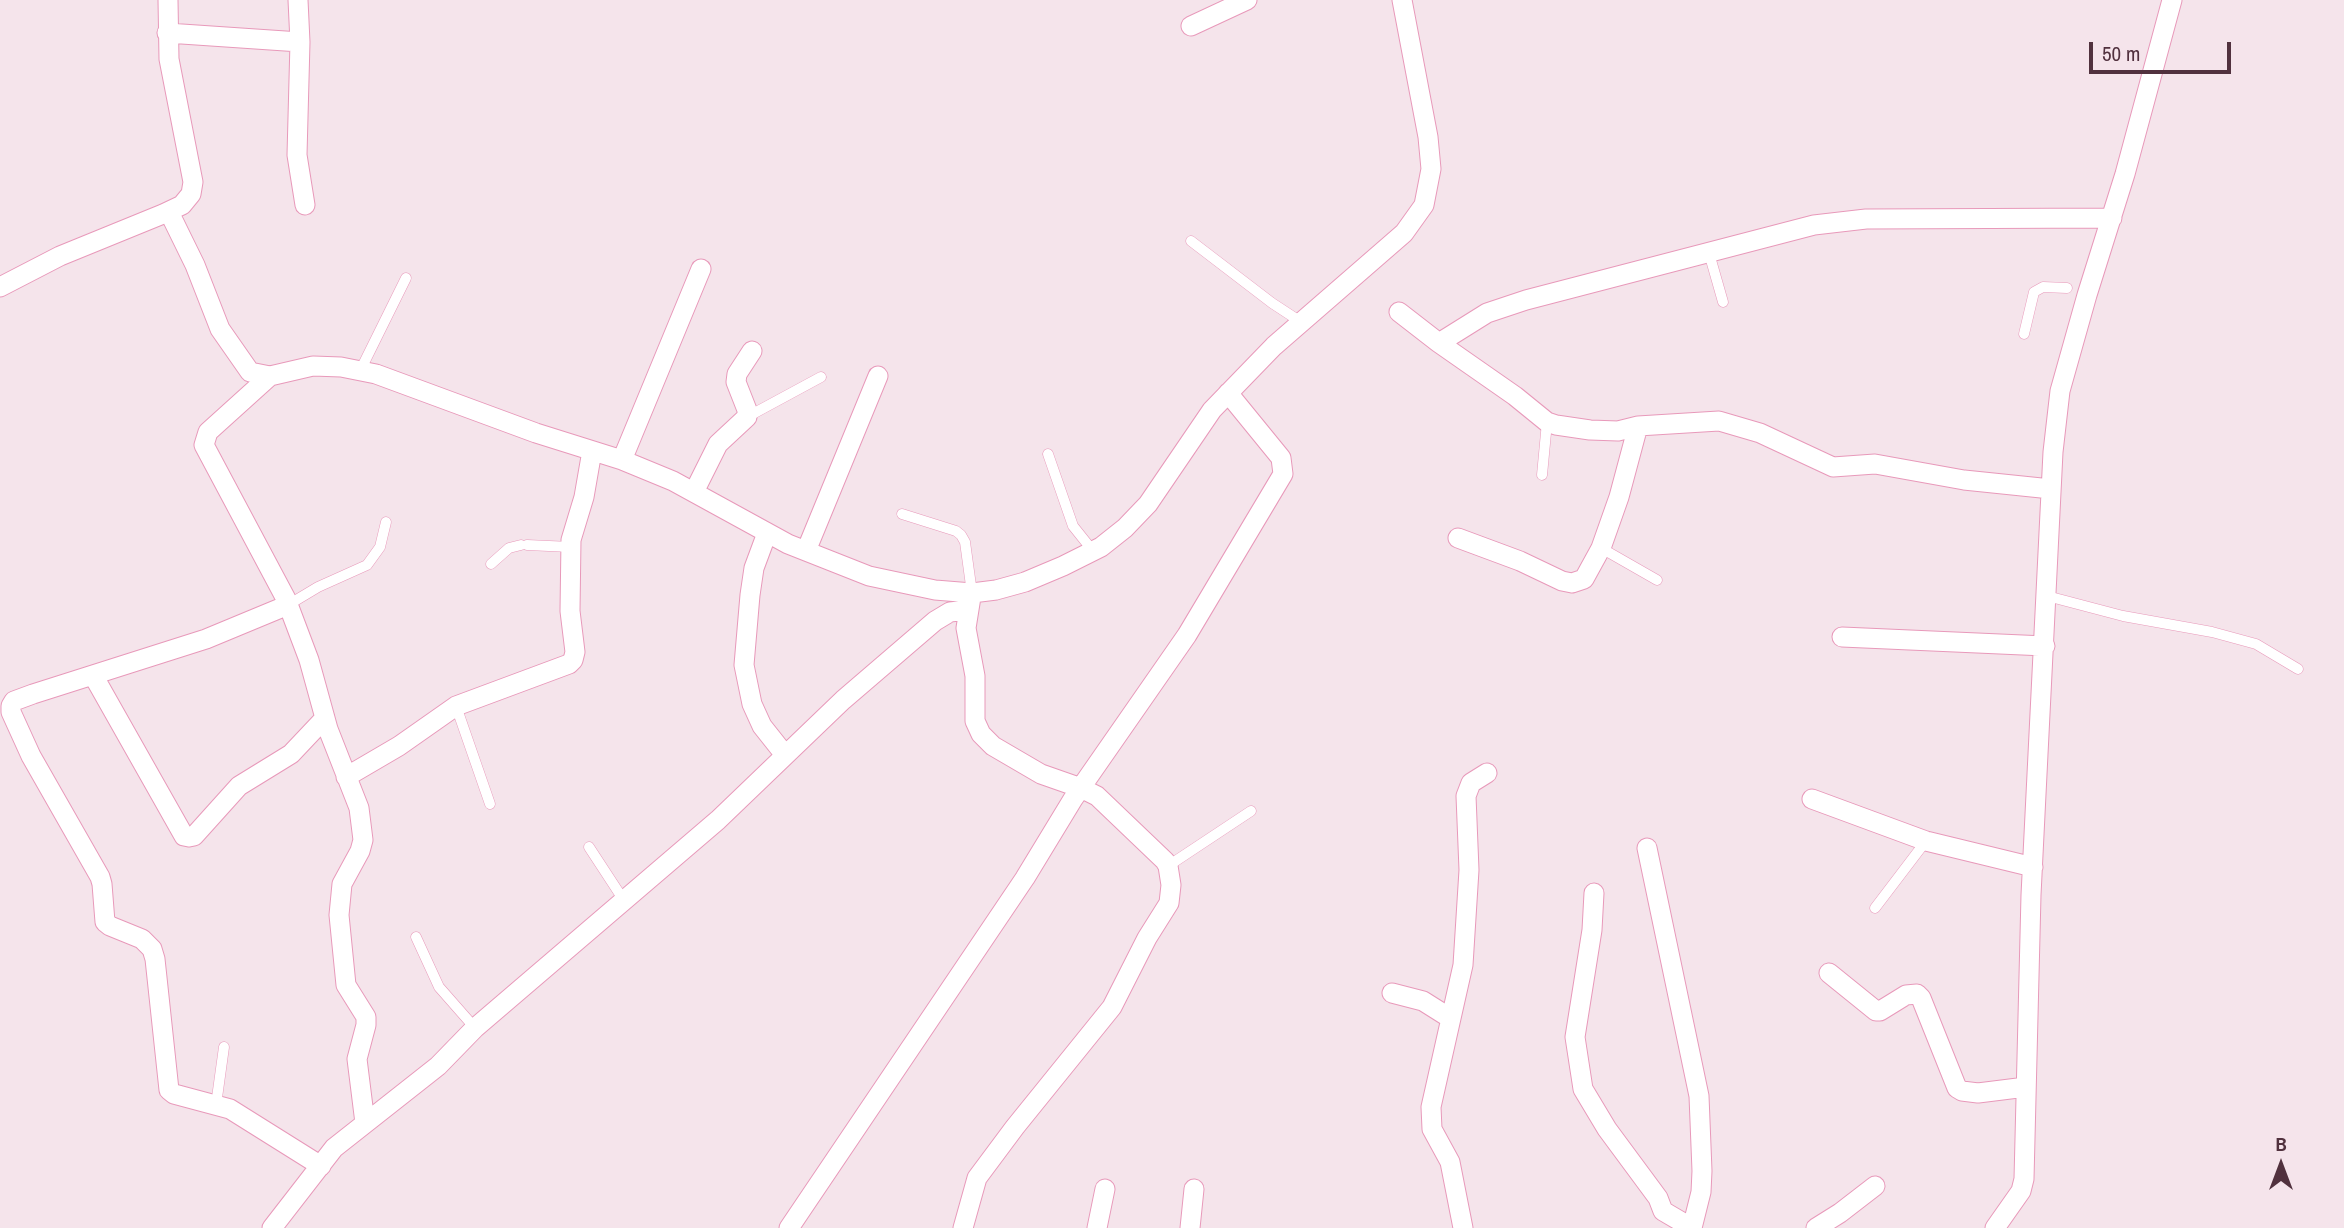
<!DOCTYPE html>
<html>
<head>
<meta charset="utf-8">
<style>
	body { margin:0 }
	#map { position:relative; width:2344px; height:1228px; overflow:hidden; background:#f5e4eb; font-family:"Archivo Narrow",sans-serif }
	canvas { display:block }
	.north { position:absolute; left:2246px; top:1130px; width:70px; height:70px; -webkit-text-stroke:5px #f5e4eb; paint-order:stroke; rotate:0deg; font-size:19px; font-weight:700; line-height:28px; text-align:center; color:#51313e }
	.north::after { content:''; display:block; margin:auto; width:24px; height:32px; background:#51313e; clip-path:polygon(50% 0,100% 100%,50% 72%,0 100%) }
	.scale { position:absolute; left:2089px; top:42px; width:142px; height:32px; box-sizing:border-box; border:4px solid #51313e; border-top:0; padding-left:9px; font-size:21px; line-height:24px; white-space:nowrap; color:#51313e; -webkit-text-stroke:5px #f5e4eb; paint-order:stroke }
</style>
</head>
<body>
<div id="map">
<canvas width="2344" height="1228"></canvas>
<div class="north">B</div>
<div class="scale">50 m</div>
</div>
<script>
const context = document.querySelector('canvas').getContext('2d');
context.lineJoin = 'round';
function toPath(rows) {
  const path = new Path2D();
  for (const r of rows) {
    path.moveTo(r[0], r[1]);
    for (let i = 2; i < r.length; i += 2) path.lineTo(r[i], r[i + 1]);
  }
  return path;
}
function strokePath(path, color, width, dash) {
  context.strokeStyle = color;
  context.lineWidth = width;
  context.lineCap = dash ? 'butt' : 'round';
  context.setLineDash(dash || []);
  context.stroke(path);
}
const service = toPath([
	[1191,241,1272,303,1301,322],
	[1709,253,1723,302],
	[2024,334,2034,292,2043,287,2067,288],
	[360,371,406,278],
	[747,417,821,377],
	[1048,454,1073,526,1093,551],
	[1542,475,1547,422],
	[902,514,956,531,961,535,965,542,972,593],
	[527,545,571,547],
	[1601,548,1657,580],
	[491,564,509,548,521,545],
	[2047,596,2123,616,2212,632,2256,644,2298,669],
	[288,605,318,587,367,565,380,547,386,522],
	[456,706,490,804],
	[589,847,623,899],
	[1168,866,1251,811],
	[1875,908,1926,841],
	[416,937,439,987,475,1028],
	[216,1105,224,1047]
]);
const minor = toPath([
	[298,0,300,42],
	[1191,26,1247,0],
	[167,33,300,42,297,155,305,205],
	[169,212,195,265,220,329,250,372,270,376,313,366,341,367,376,374,536,433,622,460,673,481,788,544,869,576,935,590,972,593,996,590,1025,582,1063,566,1101,547,1125,528,1148,504,1212,410,1274,346,1404,233,1424,205,1431,169,1428,137,1402,0],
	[0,287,60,256,163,214,182,205,191,194,193,182,169,59,168,0],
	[1399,312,1439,343],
	[270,376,208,432,204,445,286,599,309,660,328,729,359,808,363,840,360,851,342,884,339,915,346,985,366,1017,366,1025,357,1059,365,1123],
	[622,460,701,269],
	[2051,489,1964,480,1875,464,1833,467,1760,433,1719,421,1638,426,1618,431,1590,430,1556,425,1547,422,1515,396,1439,343,1487,313,1526,300,1814,225,1866,219,2112,218],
	[694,492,718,444,747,417,747,410,736,382,737,374,752,351],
	[767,533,754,568,750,595,744,665,752,704,762,726,785,755],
	[1458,538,1520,561,1562,581,1572,583,1584,579,1601,548,1619,497,1638,426],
	[806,551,878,376],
	[288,605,206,639,33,694,14,701,11,706,11,712,31,756,100,877,102,884,105,922,110,926,142,939,152,949,155,959,169,1090,174,1094,230,1109,321,1166],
	[1842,637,2045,646],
	[93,675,184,836,189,837,194,836,239,786,291,754,325,718],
	[346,777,399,746,456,706,569,664,573,660,575,652,570,611,571,540,584,497,592,451],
	[1812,799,1926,841,2033,867],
	[1594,893,1592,930,1575,1037,1583,1089,1607,1129,1658,1198,1663,1211,1692,1228,1701,1192,1702,1171,1699,1096,1647,848],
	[1829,973,1876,1011,1880,1011,1906,995,1917,994,1921,998,1957,1088,1962,1091,1978,1093,2026,1087],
	[1392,993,1423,1001,1450,1018],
	[272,1228,334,1148,438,1066,475,1028,718,820,843,700,935,621,950,612,968,610],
	[789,1228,1025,878,1073,799,1187,635,1283,474,1281,458,1228,393],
	[963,1228,977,1178,1015,1127,1112,1007,1147,938,1169,903,1171,885,1168,866,1165,861,1097,796,1081,788,1041,774,993,746,981,734,975,721,975,676,966,628,971,597],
	[1097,1228,1105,1189],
	[1190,1228,1194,1189],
	[1463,1228,1450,1162,1432,1129,1431,1107,1463,965,1469,870,1466,796,1471,783,1487,773],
	[1816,1228,1840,1213,1875,1186],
	[1995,1228,2021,1191,2024,1179,2031,895,2053,452,2060,391,2087,295,2125,174,2172,0]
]);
strokePath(service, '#e899ba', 11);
strokePath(minor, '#e899ba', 21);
strokePath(service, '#fff', 10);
strokePath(minor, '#fff', 19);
</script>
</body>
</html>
